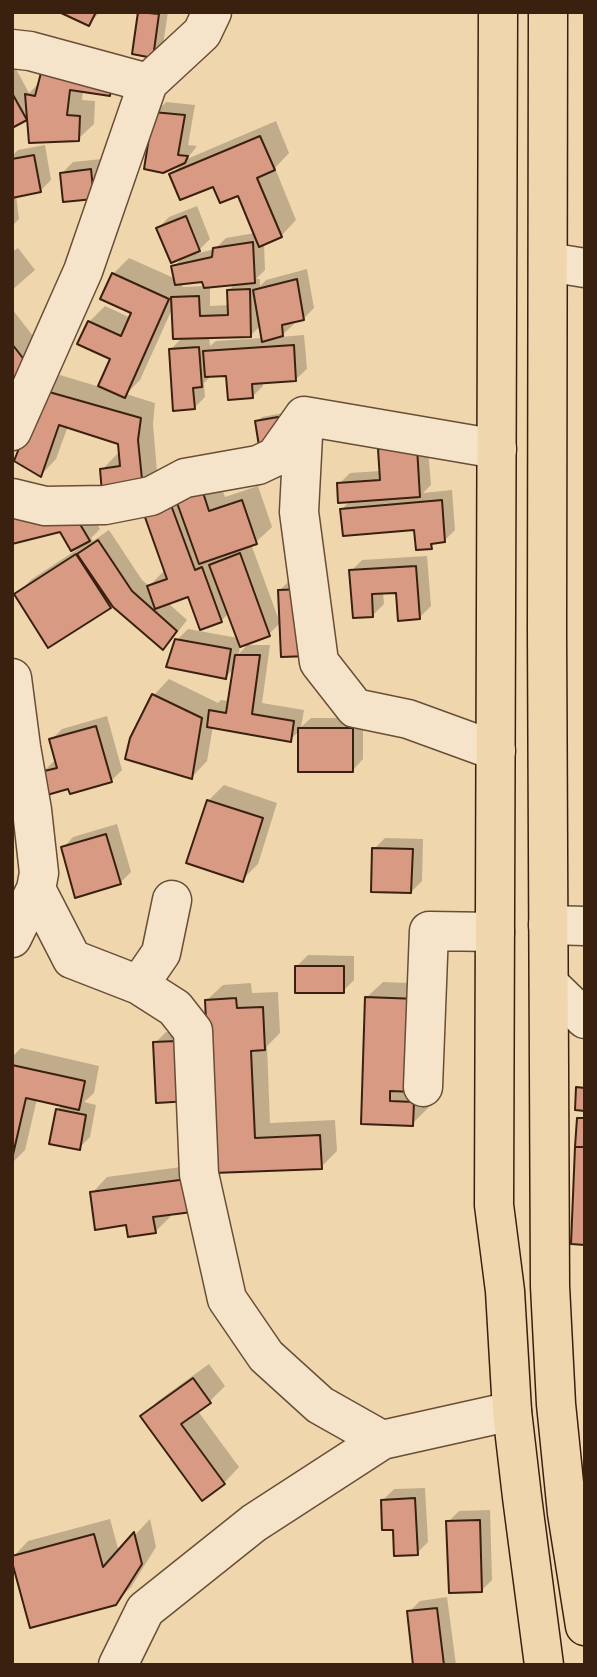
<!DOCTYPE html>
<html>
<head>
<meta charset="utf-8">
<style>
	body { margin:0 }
	#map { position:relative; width:597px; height:1677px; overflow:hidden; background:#f0d6ad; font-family:"Libre Caslon Text",serif }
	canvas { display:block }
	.frame { position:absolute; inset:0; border:14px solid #3a200f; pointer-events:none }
</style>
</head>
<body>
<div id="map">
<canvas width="597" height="1677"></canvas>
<div class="frame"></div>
</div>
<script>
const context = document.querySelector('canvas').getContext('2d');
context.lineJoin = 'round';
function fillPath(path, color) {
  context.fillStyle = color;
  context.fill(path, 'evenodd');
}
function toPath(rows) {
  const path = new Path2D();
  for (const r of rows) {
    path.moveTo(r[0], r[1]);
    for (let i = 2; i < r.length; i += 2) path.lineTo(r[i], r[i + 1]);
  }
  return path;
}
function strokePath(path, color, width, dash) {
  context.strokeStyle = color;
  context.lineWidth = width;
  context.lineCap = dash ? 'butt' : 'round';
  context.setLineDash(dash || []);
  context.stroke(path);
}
fillPath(toPath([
	[63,12,100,12,89,24],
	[139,12,168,12,163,45,152,56],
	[16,69,29,93,41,81,83,90,82,100,95,101,94,124,78,139,29,116,12,126,12,71],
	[166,102,195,105,188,145,197,146,187,159,276,121,289,153,275,168,296,220,281,236,264,243,265,270,256,279,260,279,260,286,266,280,307,269,314,308,303,319,293,321,294,324,280,337,304,335,307,369,296,379,263,382,263,386,252,397,228,374,212,375,204,383,205,397,194,408,170,350,183,337,173,307,140,380,126,394,155,403,153,424,157,472,142,487,102,470,117,454,121,453,120,443,68,426,56,459,41,475,44,391,60,375,100,387,113,358,89,322,105,306,131,318,133,312,113,274,129,258,176,279,173,267,185,256,158,228,169,217,197,206,210,239,195,254,215,249,226,238,255,233,239,194,214,184,172,174,184,162,163,171,155,113],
	[204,281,205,286,182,287,184,282],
	[236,283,229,290,230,305,210,306,210,286],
	[261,325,263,338,216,341,210,346,209,337,250,336],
	[45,145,51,180,40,191,16,195,19,219,12,226,12,156,18,150],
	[102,159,94,197,62,173,73,162],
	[18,248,35,270,12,290,12,252],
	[12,309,44,350,12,387],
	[283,413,286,435,256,422,262,417],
	[427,437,431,485,423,493,452,490,455,530,444,541,437,541,431,547,416,528,342,509,351,500,339,484,350,473,381,471,380,450,391,439],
	[214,465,225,497,258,486,272,527,256,542,251,544,280,623,269,634,240,645,239,654,247,645,270,645,262,703,304,710,301,727,311,718,363,718,363,759,353,770,300,730,290,740,213,726,207,761,192,777,154,695,169,679,218,703,221,700,229,701,234,668,226,677,177,640,188,629,238,638,229,613,221,621,189,595,168,603,187,620,174,637,163,648,113,604,109,607,16,594,32,579,84,545,83,543,72,548,85,503,100,529,91,538,93,541,109,530,142,580,149,586,164,571,143,507],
	[427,556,431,606,420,617,398,591,383,592,384,604,373,615,351,571,362,560],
	[291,579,319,644,280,590],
	[107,716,122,770,111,781,70,787,42,773,53,762,57,761,51,740,62,729],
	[224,785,277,803,258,864,242,880,208,801],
	[117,824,131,872,120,883,63,848,73,837],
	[385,838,423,839,422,881,411,892,374,849],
	[308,955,354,956,354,980,343,991,297,966],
	[383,982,433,984,428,1108,412,1124,363,1122,367,997],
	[251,983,252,993,278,992,280,1033,267,1046,270,1123,335,1120,337,1151,321,1167,214,1171,207,1000,223,985],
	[188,1031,189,1099,155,1043,166,1032],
	[21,1048,99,1066,94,1093,84,1102,96,1105,90,1137,79,1148,57,1110,62,1105,37,1099,25,1150,12,1163,12,1057],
	[203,1164,170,1213,171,1216,155,1232,128,1223,92,1193,107,1177],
	[209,1364,225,1386,210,1401,197,1410,239,1467,224,1483,143,1416,158,1401],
	[425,1488,428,1542,417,1553,395,1528,383,1500,394,1489],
	[490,1510,492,1580,481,1591,448,1522,459,1511],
	[110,1519,119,1552,150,1519,156,1547,131,1587,115,1603,13,1557,28,1541],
	[447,1597,456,1665,415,1665,409,1612,420,1601]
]), '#0003');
const building = toPath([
	[59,12,96,12,89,26,59,12],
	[138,12,159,14,153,58,132,54,138,12],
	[43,65,112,78,110,96,70,90,67,115,80,116,79,141,29,143,25,94,35,96,43,65],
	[12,93,27,120,12,128,12,93],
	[153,112,185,115,178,155,188,156,185,163,163,173,144,169,153,112],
	[260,136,275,170,257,178,282,237,259,247,238,196,220,203,213,187,180,200,169,174,260,136],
	[34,155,41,192,12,198,12,159,34,155],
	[91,169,94,199,63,202,60,173,91,169],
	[186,216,200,251,171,263,156,228,186,216],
	[253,242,255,283,204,288,202,282,175,285,171,266,212,257,213,248,253,242],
	[112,273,169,299,125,398,98,386,110,359,77,344,88,321,121,336,131,313,100,299,112,273],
	[297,279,304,320,282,325,283,336,262,342,253,290,297,279],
	[250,289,251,337,173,339,171,297,199,296,200,316,228,315,227,290,250,289],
	[12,344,29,366,12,388,12,344],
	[294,345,296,381,252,384,253,398,228,400,226,376,205,377,203,351,294,345],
	[199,347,202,387,193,388,195,409,173,411,169,349,199,347],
	[42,390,141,418,138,440,143,489,102,493,100,469,120,466,118,444,59,425,41,477,14,461,42,390],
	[278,417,282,441,259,446,255,421,278,417],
	[417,447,420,497,338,503,337,483,380,480,378,449,417,447],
	[199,480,209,511,242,500,257,544,199,564,172,489,199,480],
	[168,497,195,570,202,567,222,622,200,630,188,597,155,609,147,586,167,579,141,506,168,497],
	[442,500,445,542,431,544,432,549,416,550,414,530,343,536,340,509,442,500],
	[74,514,90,541,71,551,60,532,12,544,12,515,74,514],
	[98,540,132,591,177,631,163,650,113,607,77,554,98,540],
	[240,553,270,636,240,647,209,565,240,553],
	[76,554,111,608,48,648,14,594,76,554],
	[416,566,420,619,398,621,396,593,372,594,373,617,353,618,349,570,416,566],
	[306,589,309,656,281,657,278,590,306,589],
	[175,639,231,649,226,679,166,667,175,639],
	[235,655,260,655,252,714,294,721,291,742,207,727,209,710,226,713,235,655],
	[152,694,202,718,192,779,125,759,130,738,152,694],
	[96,726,112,782,70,794,68,789,47,795,40,772,57,768,49,739,96,726],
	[298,728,353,728,353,772,298,772,298,728],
	[207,800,263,818,243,882,186,863,207,800],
	[106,834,121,884,75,898,61,847,106,834],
	[372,848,413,849,411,893,371,892,372,848],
	[295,966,344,966,344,993,295,993,295,966],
	[365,997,418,999,415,1092,390,1091,390,1101,414,1102,413,1126,361,1124,365,997],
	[236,998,237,1008,263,1007,265,1050,251,1051,255,1138,320,1135,322,1169,213,1173,205,1000,236,998],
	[177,1041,190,1101,156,1103,153,1042,177,1041],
	[12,1065,85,1081,79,1110,26,1098,12,1159,12,1065],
	[576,1087,585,1088,585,1111,575,1110,576,1087],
	[56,1109,86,1115,80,1150,49,1144,56,1109],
	[577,1118,585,1118,585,1147,575,1147,577,1118],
	[575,1147,585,1147,585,1245,571,1244,575,1147],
	[187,1179,192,1212,153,1217,156,1233,128,1237,126,1225,95,1230,90,1192,187,1179],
	[193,1378,211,1403,181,1424,225,1484,202,1501,140,1416,193,1378],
	[415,1498,418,1555,394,1556,393,1530,382,1530,381,1500,415,1498],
	[480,1520,482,1592,449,1593,446,1521,480,1520],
	[134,1532,142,1564,116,1605,30,1628,12,1562,12,1556,94,1534,103,1567,134,1532],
	[437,1608,444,1665,413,1665,407,1611,437,1608]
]);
fillPath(building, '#d99a83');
strokePath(building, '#3a200f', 2);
const minor = toPath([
	[12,49,30,51,148,83],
	[548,262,585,268],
	[304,416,299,512,319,662,355,708,408,719,496,751],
	[304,416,497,449],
	[12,431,83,271,148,83,202,33,212,12],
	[12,498,45,506,105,505,151,496,185,478,258,465,275,457,304,416],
	[12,678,21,747,32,810,39,873,36,889,72,959,139,985,175,1008,193,1031,199,1174,227,1299,266,1356,320,1405,382,1440],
	[548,925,585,926],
	[12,938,36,889],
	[549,984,585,1019],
	[139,985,161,953,172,900],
	[423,1087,429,931,495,932],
	[118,1665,145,1610,254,1523,382,1440,512,1411]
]);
const major = toPath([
	[498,12,494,1205,505,1291,512,1411,522,1497,544,1665],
	[548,12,547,630,550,1286,556,1404,567,1513,585,1626]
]);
strokePath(minor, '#684e36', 41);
strokePath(major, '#3a200f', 41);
strokePath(minor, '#f5e4ca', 38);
strokePath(major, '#f0d6ad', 38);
</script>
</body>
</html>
